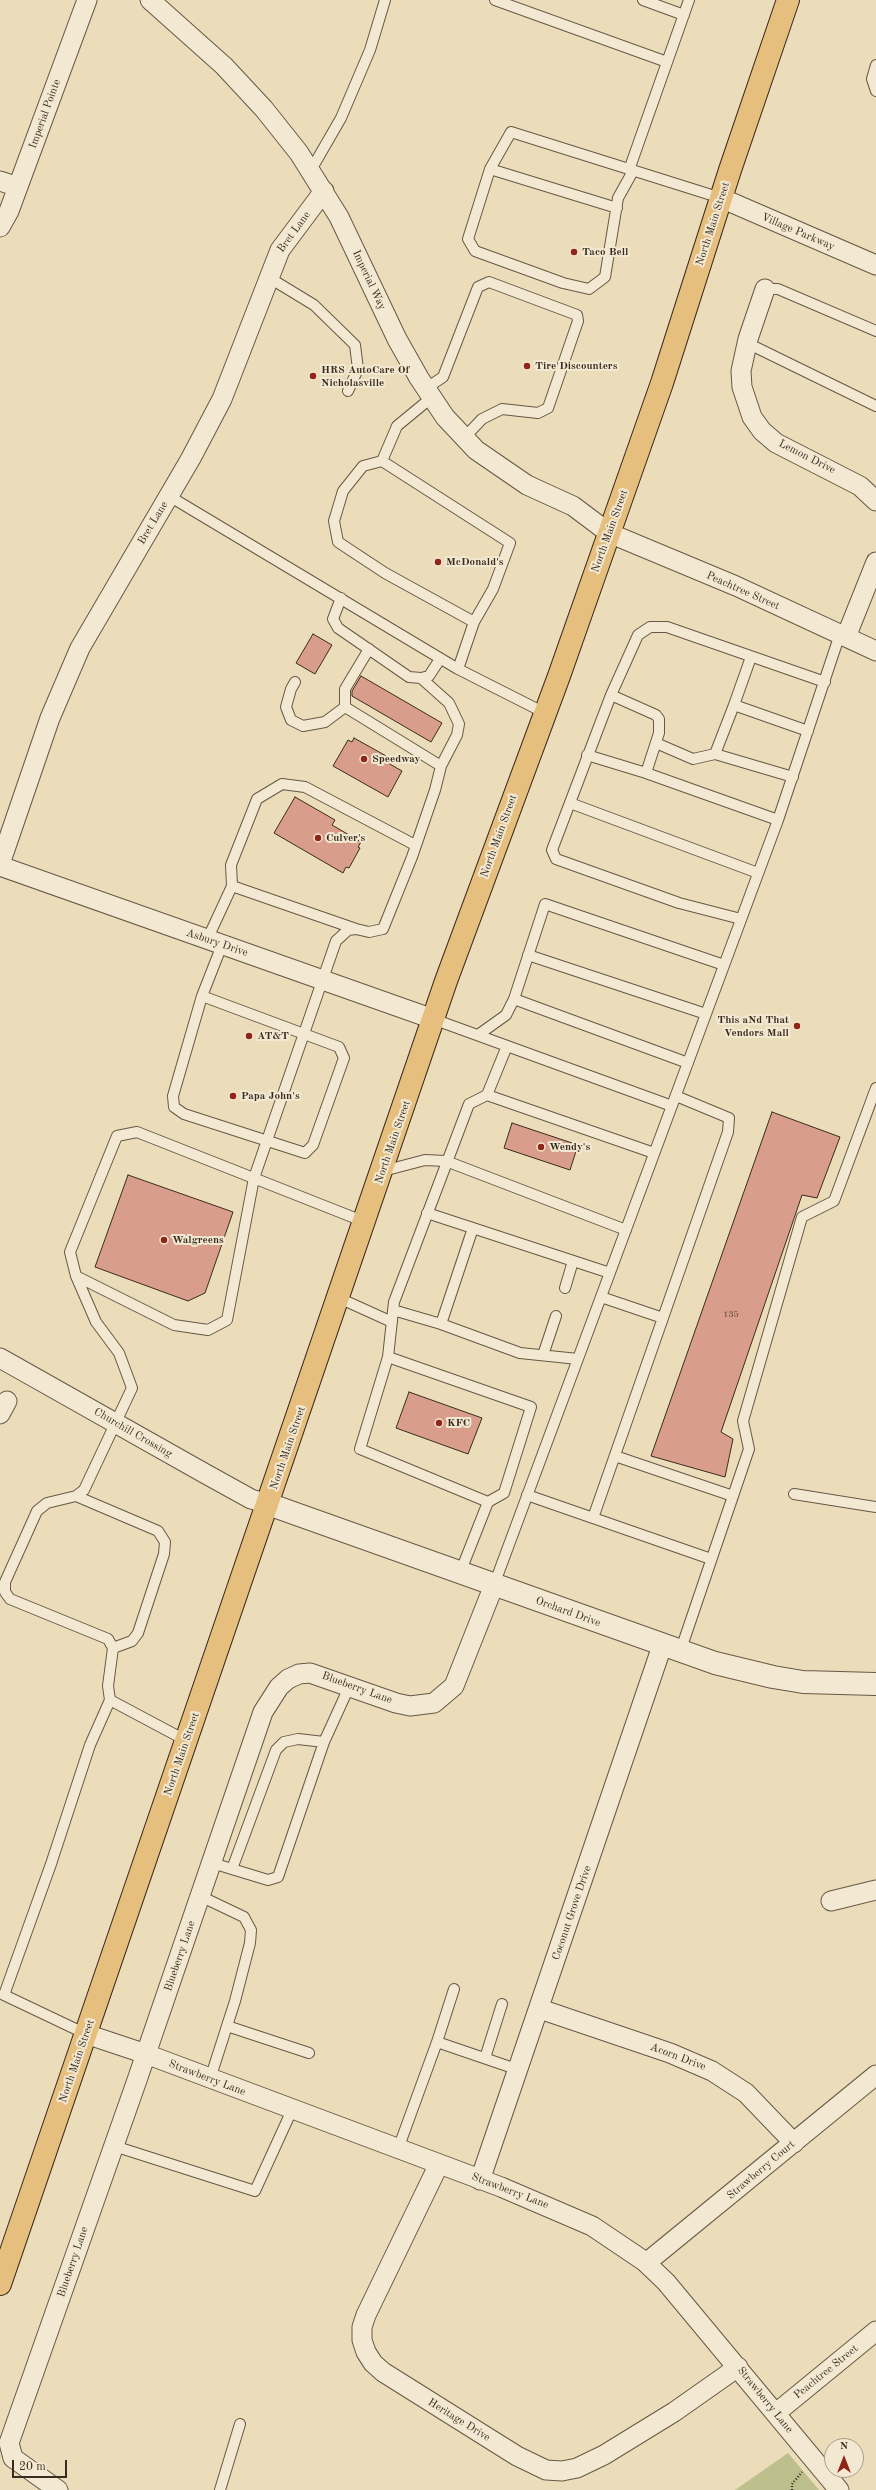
<!DOCTYPE html>
<html>
<head>
<meta charset="utf-8">
<style>
	body { margin:0 }
	#map { position:relative; width:876px; height:2490px; overflow:hidden; background:#ecddba; font-family:"Old Standard TT",serif }
	canvas { display:block }
	.north { position:absolute; left:824px; top:2438px; width:40px; height:40px; box-sizing:border-box; background:#f3e9d2; border:1px solid #a99d8a; border-radius:50%; rotate:0deg; font-size:11px; font-weight:700; line-height:16px; text-align:center; color:#3a2b1e }
	.north::after { content:''; display:block; margin:auto; width:14px; height:18px; background:#8f2418; clip-path:polygon(50% 0,100% 100%,50% 72%,0 100%) }
	.scale { position:absolute; left:12px; top:2460px; width:55px; height:18px; box-sizing:border-box; border:2px solid #3a2b1e; border-top:0; padding-left:5px; font-size:12px; line-height:14px; white-space:nowrap; color:#3a2b1e; -webkit-text-stroke:3px #f3e9d2; paint-order:stroke }
</style>
</head>
<body>
<div id="map">
<canvas width="876" height="2490"></canvas>
<div class="north">N</div>
<div class="scale">20 m</div>
</div>
<script>
const context = document.querySelector('canvas').getContext('2d');
context.lineJoin = 'round';
function fillPath(path, color) {
  context.fillStyle = color;
  context.fill(path, 'evenodd');
}
function toPath(rows) {
  const path = new Path2D();
  for (const r of rows) {
    path.moveTo(r[0], r[1]);
    for (let i = 2; i < r.length; i += 2) path.lineTo(r[i], r[i + 1]);
  }
  return path;
}
function strokePath(path, color, width, dash) {
  context.strokeStyle = color;
  context.lineWidth = width;
  context.lineCap = dash ? 'butt' : 'round';
  context.setLineDash(dash || []);
  context.stroke(path);
}
function write(font, color, halo, rows, align = 'center') {
  context.font = font + ' "Old Standard TT",serif';
  context.lineWidth = 4;
  context.setLineDash([]);
  context.textBaseline = 'middle';
  context.strokeStyle = halo;
  context.fillStyle = color;
  for (const [text, x, y, turn = 0] of rows) {
    context.save();
    context.translate(x, y);
    context.rotate((+turn || 0) * Math.PI / 180);
    context.textAlign = isNaN(turn) ? turn : align;
    if (halo) context.strokeText(text, 0, 0);
    context.fillText(text, 0, 0);
    context.restore();
  }
}
fillPath(toPath([
	[788,2453,819,2490,735,2490]
]), '#bdbf8c');
const building = toPath([
	[313,634,332,645,315,674,296,663,313,634],
	[361,676,442,723,431,742,352,696,352,691,361,676],
	[354,738,388,757,388,763,402,771,388,797,333,766,348,740,352,742,354,738],
	[295,797,335,820,332,825,361,842,358,847,360,848,349,868,346,867,343,873,274,833,295,797],
	[772,1112,840,1137,817,1198,802,1195,721,1432,733,1439,725,1477,651,1456,772,1112],
	[512,1123,578,1145,570,1170,504,1148,512,1123],
	[128,1175,233,1212,205,1293,188,1301,95,1267,128,1175],
	[409,1392,482,1418,468,1454,396,1428,409,1392]
]);
fillPath(building, '#d89e8b');
strokePath(building, '#3a2b1e', 1);
const service = toPath([
	[495,0,667,62],
	[643,0,684,15],
	[876,65,872,79,876,91],
	[490,169,617,208],
	[311,170,341,118,370,50,385,0],
	[629,170,689,0],
	[633,171,618,198,605,277,589,289,563,283,475,251,468,239,490,169,511,132,721,198],
	[268,277,314,305,355,345,358,369,348,391],
	[765,289,778,289,876,331],
	[747,343,876,406],
	[425,389,443,377,478,287,489,282,577,315,578,321,548,408,538,413,502,409,482,419,464,438],
	[382,461,397,426,431,398],
	[169,496,458,669,545,713],
	[341,598,333,619,338,628,409,677,421,678,429,676,440,659],
	[369,649,345,689,345,707,441,766],
	[458,669,474,622,493,589,510,543,382,461,363,466,343,491,334,521,338,542,385,573,474,622],
	[295,682,291,689,286,707,291,720,303,726,325,722,345,707],
	[611,695,656,715,659,719,659,733,646,773],
	[734,705,751,657],
	[656,743,693,759,715,754,793,777],
	[715,754,734,705,808,731],
	[587,755,646,773,778,820],
	[570,803,758,873],
	[232,886,231,865,257,799,282,784,305,787,415,845],
	[741,919,679,903,556,859,552,850,611,695,638,635,650,627,667,627,825,682],
	[207,940,232,886,356,929],
	[528,955,706,1014],
	[202,996,339,1047,344,1058,313,1145,305,1153,184,1114,174,1107,173,1096,202,996,222,945],
	[433,1019,672,1106],
	[478,1035,506,1015,514,999],
	[688,1063,514,999,545,904,724,965],
	[487,1095,507,1046],
	[383,1171,425,1160,446,1161,626,1230],
	[427,1213,610,1273],
	[76,1276,174,1325,208,1330,227,1320,254,1178,336,941,348,930,356,929,369,932,383,929,412,857,435,790,441,766,457,735,459,724,449,703,421,678],
	[565,1288,573,1261],
	[601,1297,663,1318],
	[339,1298,392,1322],
	[393,1310,441,1324,520,1353,578,1359],
	[441,1324,473,1228],
	[543,1355,556,1316],
	[388,1357,531,1407,504,1493,488,1502,460,1573],
	[615,1456,733,1496],
	[794,1494,876,1507],
	[527,1495,711,1559],
	[76,1496,158,1531,165,1542,164,1554,138,1633,132,1641,113,1648],
	[488,1502,360,1449,388,1357,394,1302,469,1104,487,1095,654,1153],
	[593,1518,728,1132,729,1118,676,1096],
	[494,1585,778,820,840,634],
	[680,1652,749,1449,743,1421,802,1217,834,1201,876,1088],
	[187,1741,110,1700,108,1686,113,1648,108,1639,10,1599,5,1592,5,1582,37,1511,47,1503,76,1496,84,1490,132,1388,119,1353,96,1322,76,1276,70,1252,117,1136,137,1132,365,1222],
	[212,1863,268,1880,278,1877,324,1742,350,1685],
	[232,1869,276,1750,284,1742,298,1739,324,1742],
	[200,1896,244,1917,251,1930,250,1943,235,2001,210,2079],
	[227,2026,309,2053],
	[86,2034,4,1995,51,1864,90,1745,110,1700],
	[437,2042,454,1989],
	[485,2058,502,2004],
	[114,2146,255,2191,292,2110],
	[398,2149,437,2042,519,2070],
	[220,2490,240,2424]
]);
const minor = toPath([
	[150,0,224,66,264,109,299,153,339,217,397,339,419,378,445,417,476,450,527,485,573,506,609,533,736,586,876,651],
	[0,181,18,187],
	[721,198,876,265],
	[0,227,9,211,87,0],
	[765,289,748,339,741,371,742,387,752,417,762,431,776,443,860,486,876,501],
	[846,637,876,562],
	[0,864,50,718,80,648,191,458,222,399,280,250,324,191],
	[0,866,433,1019],
	[0,1358,204,1473,251,1499,268,1504],
	[0,1414,7,1401],
	[831,1901,876,1890],
	[540,2009,670,2053,712,2071,746,2093,794,2143],
	[86,2034,146,2054,501,2187,592,2226,644,2261,666,2282,839,2490],
	[439,2164,366,2315,362,2327,362,2340,366,2352,373,2363,383,2372,517,2456,546,2470,562,2471,577,2468,604,2455,674,2412,738,2367],
	[480,2180,662,1646],
	[646,2263,876,2075],
	[776,2413,876,2331],
	[58,2490,13,2458,9,2443,136,2083,263,1712,279,1687,288,1679,299,1674,310,1673,396,1703,410,1706,434,1703,454,1686,494,1585]
]);
const tertiary = toPath([
	[268,1504,715,1663,773,1677,803,1682,876,1684]
]);
const primary = toPath([
	[0,2284,446,981,559,676,662,383,730,170,788,0]
]);
strokePath(service, '#665845', 12);
strokePath(minor, '#665845', 21);
strokePath(tertiary, '#665845', 24);
strokePath(primary, '#3a2b1e', 24);
strokePath(toPath([
	[792,2490,792,2484,802,2472]
]), '#3a2b1e', 2.5, [1, 2]);
strokePath(service, '#f3e9d2', 10);
strokePath(minor, '#f3e9d2', 19);
strokePath(tertiary, '#f3e9d2', 22);
strokePath(primary, '#e6be7d', 22);
for (const [x, y, r, color] of [
	[574,252,4,"#8f2418"],
	[527,366,4,"#8f2418"],
	[313,376,4,"#8f2418"],
	[438,562,4,"#8f2418"],
	[364,759,4,"#8f2418"],
	[318,838,4,"#8f2418"],
	[797,1026,4,"#8f2418"],
	[249,1036,4,"#8f2418"],
	[233,1096,4,"#8f2418"],
	[541,1147,4,"#8f2418"],
	[164,1240,4,"#8f2418"],
	[439,1423,4,"#8f2418"]
]) {
  const dot = new Path2D();
  dot.arc(x, y, r, 0, 2 * Math.PI);
  context.fillStyle = color;
  context.fill(dot);
  strokePath(dot, '#f3e9d2', 1.5);
}
write('9px', '#624839', null, [
	["135",731,1315]
]);
write('11px', '#3a2b1e', '#f3e9d2', [
	["Imperial Pointe",45,114,-70],
	["North Main Street",713,224,-72],
	["Bret Lane",294,232,-54],
	["Village Parkway",798,232,23],
	["Imperial Way",369,280,65],
	["Lemon Drive",807,457,27],
	["Bret Lane",153,523,-59],
	["North Main Street",610,531,-70],
	["Peachtree Street",743,591,24],
	["North Main Street",499,836,-70],
	["Asbury Drive",217,943,19],
	["North Main Street",393,1142,-71],
	["Churchill Crossing",133,1433,30],
	["North Main Street",288,1448,-71],
	["Orchard Drive",568,1612,20],
	["Blueberry Lane",357,1688,20],
	["North Main Street",182,1754,-71],
	["Coconut Grove Drive",572,1913,-71],
	["Blueberry Lane",180,1956,-71],
	["Acorn Drive",678,2057,21],
	["North Main Street",77,2061,-71],
	["Strawberry Lane",207,2078,21],
	["Strawberry Court",761,2170,-40],
	["Strawberry Lane",510,2191,21],
	["Blueberry Lane",73,2262,-71],
	["Peachtree Street",826,2372,-39],
	["Strawberry Lane",765,2400,51],
	["Heritage Drive",459,2420,32]
]);
write('bold 11px', '#3a2b1e', '#f3e9d2', [
	["Taco Bell",582,252],
	["Tire Discounters",535,366],
	["HRS AutoCare Of",321,370],
	["Nicholasville",321,383],
	["McDonald's",446,562],
	["Speedway",372,759],
	["Culver's",326,838],
	["This aNd That",789,1020,"right"],
	["Vendors Mall",789,1033,"right"],
	["AT&T",257,1036],
	["Papa John's",241,1096],
	["Wendy's",549,1147],
	["Walgreens",172,1240],
	["KFC",447,1423]
], 'left');
</script>
</body>
</html>
